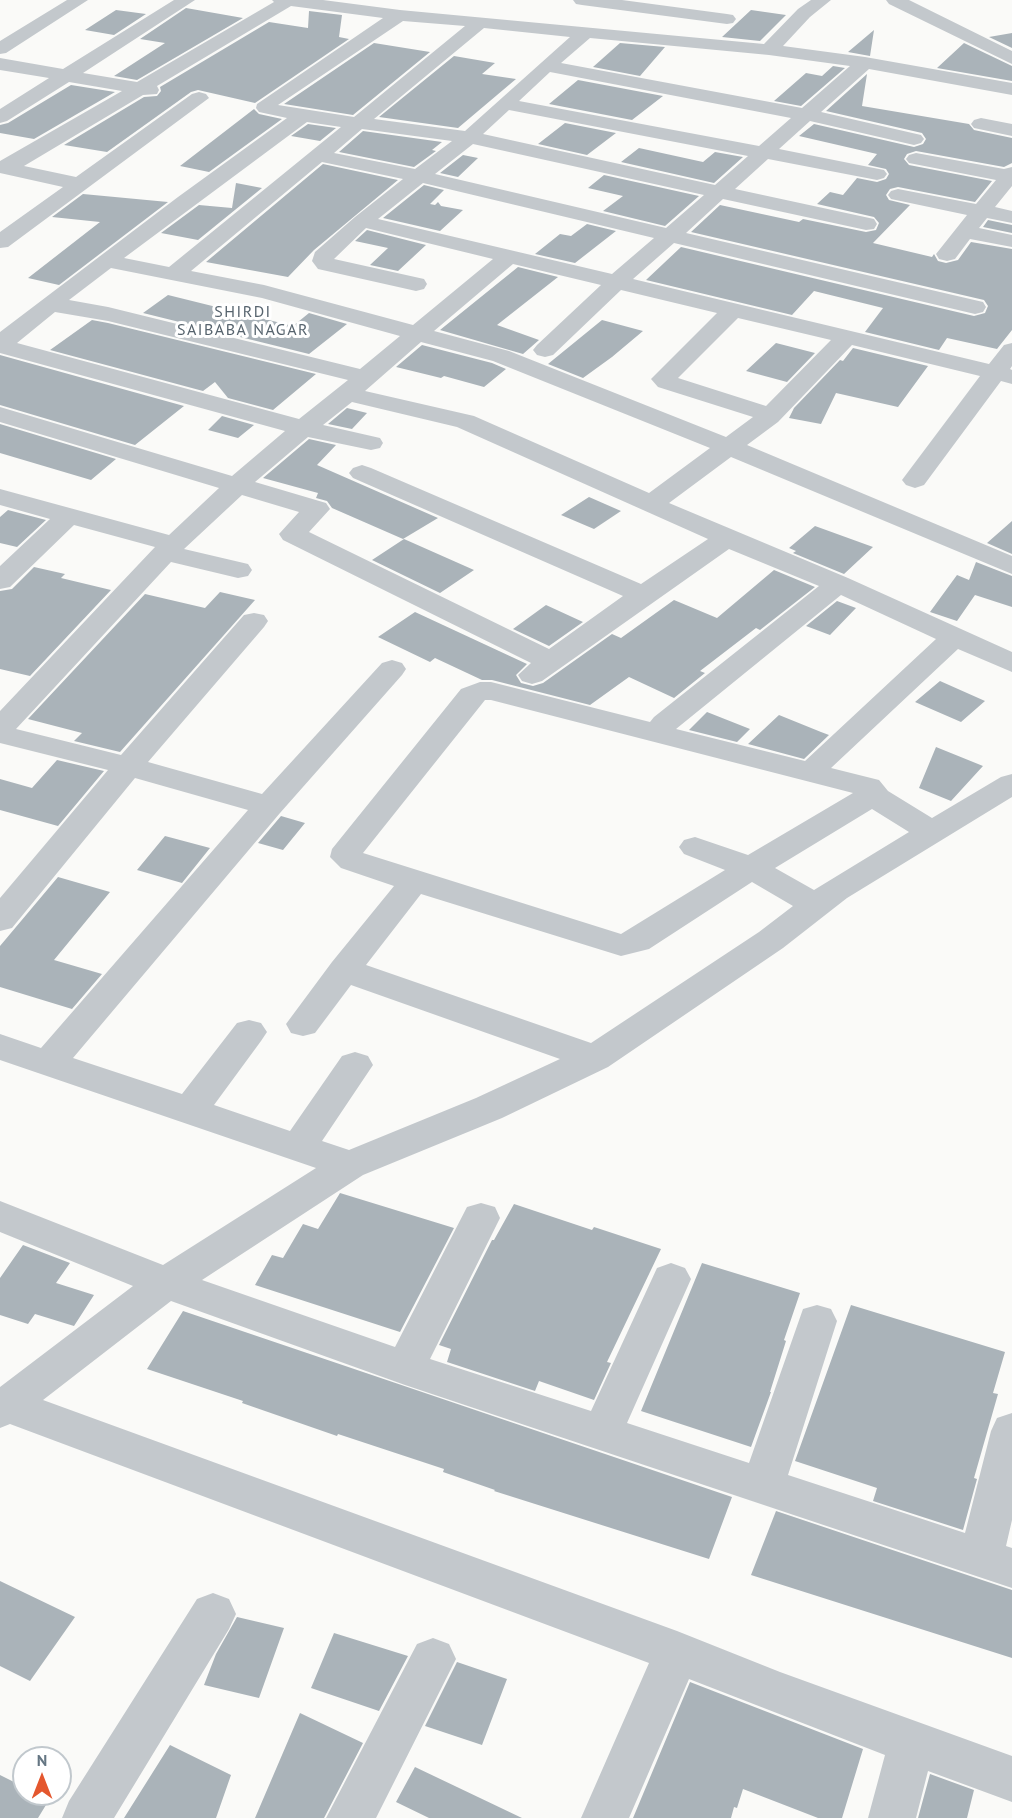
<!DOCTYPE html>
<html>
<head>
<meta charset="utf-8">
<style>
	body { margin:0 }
	#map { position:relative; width:1012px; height:1818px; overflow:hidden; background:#fafaf8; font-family:"PT Sans",sans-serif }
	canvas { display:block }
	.north { position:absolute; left:12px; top:1746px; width:60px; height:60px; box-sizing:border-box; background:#fff; border:2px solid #c1c8cd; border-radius:50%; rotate:0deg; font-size:16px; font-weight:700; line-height:24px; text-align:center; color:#657683 }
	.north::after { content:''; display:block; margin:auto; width:21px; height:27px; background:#e4572e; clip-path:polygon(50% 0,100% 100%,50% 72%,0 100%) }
</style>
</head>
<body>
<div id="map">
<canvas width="1012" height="1818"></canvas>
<div class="north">N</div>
</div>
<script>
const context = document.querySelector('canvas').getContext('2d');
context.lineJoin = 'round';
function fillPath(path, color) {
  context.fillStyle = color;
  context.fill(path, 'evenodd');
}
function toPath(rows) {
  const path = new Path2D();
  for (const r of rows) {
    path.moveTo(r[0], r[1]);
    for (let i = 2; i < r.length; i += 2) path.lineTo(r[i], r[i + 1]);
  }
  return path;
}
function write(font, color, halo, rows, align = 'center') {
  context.font = font + ' "PT Sans",sans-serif';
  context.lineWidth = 6;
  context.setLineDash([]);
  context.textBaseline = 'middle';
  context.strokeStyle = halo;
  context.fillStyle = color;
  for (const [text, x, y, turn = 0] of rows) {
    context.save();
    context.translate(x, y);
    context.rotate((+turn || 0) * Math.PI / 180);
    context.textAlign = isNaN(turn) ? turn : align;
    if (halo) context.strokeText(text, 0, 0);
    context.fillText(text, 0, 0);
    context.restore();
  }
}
fillPath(toPath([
	[186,8,243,18,137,80,114,76,165,43,140,39],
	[116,10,146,14,114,35,85,30],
	[751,10,786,15,760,41,722,37],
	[309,11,342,15,339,37,349,39,255,103,198,90,191,92,107,152,64,145,144,97,157,96,161,91,160,87,269,22,308,28],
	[874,30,870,56,848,52],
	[1012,33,1012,48,989,37],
	[374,43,430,52,353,115,284,104],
	[620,43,665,47,640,76,593,67],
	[964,43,1012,66,1012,81,937,68],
	[454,56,495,63,482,74,516,79,458,128,379,117],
	[833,66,845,68,801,106,774,101,806,73,822,76],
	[867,74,862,106,969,124,974,130,1012,138,1012,163,1004,167,916,151,907,154,904,159,909,165,992,181,975,202,898,187,890,189,886,195,889,200,910,205,873,243,932,257,934,254,938,261,946,263,958,260,971,242,1012,249,1012,330,997,349,947,338,939,350,865,332,883,308,814,291,792,315,646,280,681,247,974,316,985,313,988,306,984,300,691,232,720,205,799,222,803,219,866,232,876,230,879,223,874,217,817,204,830,192,843,195,857,178,877,182,886,179,889,174,886,169,868,165,877,154,799,136,814,124,914,147,923,144,926,139,922,133,826,111],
	[578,80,663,96,632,120,549,104],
	[71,85,115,92,34,139,0,133,0,125,8,123],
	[254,109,259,114,282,119,209,172,180,166],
	[565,123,616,133,587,155,538,144],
	[308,124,336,128,320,141,291,136],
	[363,131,442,142,432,150,436,151,414,167,339,152],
	[639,148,703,162,715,152,743,157,714,183,621,162],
	[463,155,478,158,458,177,440,173],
	[323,164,398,180,314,250,288,277,206,262],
	[604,175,699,196,665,226,603,211,623,196,588,188],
	[236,183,262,188,198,240,161,233,199,205,232,208],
	[424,185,444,190,430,204,435,205,438,202,441,206,463,210,440,231,383,218],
	[83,194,168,202,59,285,28,278,100,222,52,217],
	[988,220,1012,225,1012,233,983,227],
	[587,224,616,231,575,263,535,254,560,234,571,236],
	[367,230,426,245,398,271,370,265,388,248,355,241],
	[518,267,558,277,497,325,539,340,523,354,440,330],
	[168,295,293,326,309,313,347,324,309,354,143,313],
	[92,320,108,323,316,374,273,410,228,398,215,382,203,391,50,350],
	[602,320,643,331,612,357,583,378,548,364],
	[776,343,815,353,787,382,746,371],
	[422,345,492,363,506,369,484,387,444,376,441,378,396,367],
	[853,348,928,366,898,407,836,393,821,424,789,418,794,408,840,360,843,361],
	[0,355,184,406,135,445,0,405],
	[347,408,367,413,352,429,328,424],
	[222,416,254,425,238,438,208,430],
	[0,424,116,459,91,480,0,453],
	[309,439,336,445,317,465,438,518,403,539,332,508,327,501,316,498,318,493,263,478],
	[589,497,621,511,594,529,561,515],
	[8,510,46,520,17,547,0,543,0,517],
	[1012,521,1012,554,987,543],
	[815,526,873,547,844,574,793,553,796,551,789,548],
	[404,539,474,570,440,593,372,560],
	[976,562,1012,576,1012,607,975,595,957,621,930,612,957,575,969,580],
	[34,567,65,574,61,578,111,590,30,676,0,669,0,591,12,589],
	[774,570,815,587,760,630,756,628,700,671,705,673,674,698,629,677,590,705,492,680,482,680,435,658,430,662,378,637,415,612,527,664,516,675,521,683,533,686,543,683,612,634,621,638,674,600,717,618],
	[220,592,255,600,120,752,74,741,82,733,28,719,145,594,205,608],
	[837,601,856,608,830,635,806,626],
	[546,605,583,622,549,646,513,629],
	[940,681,985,701,961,722,915,702],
	[707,712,750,729,737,742,689,730],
	[779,715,821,732,829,735,804,759,748,744],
	[936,747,983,766,951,801,919,788],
	[57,760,104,771,58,826,0,810,0,779,32,788],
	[281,816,305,823,283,850,258,843],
	[165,836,210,848,182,883,137,870],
	[58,877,110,892,54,960,102,974,72,1009,0,987,0,946],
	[340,1193,454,1228,400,1332,255,1285,272,1255,283,1258,303,1224,318,1229],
	[514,1204,592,1230,594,1227,661,1249,607,1362,611,1363,594,1400,539,1381,535,1391,447,1362,451,1349,439,1345,492,1240,494,1240],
	[23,1245,70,1263,56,1283,94,1295,74,1326,35,1314,28,1324,0,1315,0,1278],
	[702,1263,800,1293,784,1340,786,1341,770,1392,771,1392,751,1447,641,1411],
	[851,1305,1005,1352,993,1393,998,1394,974,1478,977,1479,963,1530,873,1501,877,1488,795,1461],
	[183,1311,732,1497,709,1559,494,1491,495,1490,443,1472,444,1469,338,1434,337,1436,242,1403,243,1401,147,1369],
	[776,1511,1012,1590,1012,1658,751,1575],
	[0,1581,75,1617,30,1681,0,1666],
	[237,1617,284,1628,259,1698,204,1685,216,1654],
	[334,1633,408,1656,379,1711,311,1688],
	[457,1662,507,1679,482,1745,425,1726],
	[690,1682,863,1749,842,1818,818,1818,743,1789,737,1808,734,1807,731,1818,633,1818],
	[300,1713,363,1743,324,1818,255,1818],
	[170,1745,231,1775,216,1818,124,1818],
	[415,1767,522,1818,429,1818,396,1802],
	[930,1774,974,1790,967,1818,918,1818],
	[0,1775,24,1787,24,1794,37,1794,49,1800,38,1818,0,1818]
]), '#aab3b9');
fillPath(toPath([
	[67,0,88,0,6,53,0,54,0,41,67,0],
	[174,0,195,0,83,73,137,82,274,2,272,0,323,0,400,10,764,44,798,9,811,0,831,0,810,17,783,46,865,57,1012,83,1012,95,869,69,821,112,921,135,924,139,921,143,914,145,810,121,779,149,884,170,887,174,884,178,877,180,768,159,735,189,874,219,877,224,874,229,866,230,723,199,686,233,983,302,986,307,983,312,975,314,674,243,633,279,989,364,1004,345,1012,343,1012,366,1010,369,1012,370,1012,384,1001,381,924,485,915,488,906,485,902,480,980,376,852,345,778,422,747,445,1012,556,1012,574,731,457,669,503,848,578,1012,652,1012,672,958,649,831,768,879,780,888,791,932,818,1001,777,1012,774,1012,797,847,898,783,948,608,1067,502,1118,363,1175,202,1280,395,1347,467,1207,481,1203,495,1207,500,1218,430,1359,591,1411,657,1268,671,1263,685,1268,691,1279,627,1423,749,1463,803,1309,817,1305,831,1309,837,1321,788,1475,965,1533,991,1431,997,1418,1012,1413,1012,1520,1006,1546,1012,1548,1012,1588,405,1385,171,1301,43,1400,677,1631,780,1672,1012,1756,1012,1802,928,1771,916,1818,868,1818,885,1755,689,1679,629,1818,581,1818,649,1663,10,1424,0,1428,0,1387,133,1286,0,1232,0,1201,163,1265,316,1168,0,1060,0,1034,41,1048,248,810,135,778,12,928,0,931,0,898,108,770,0,743,0,711,155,547,74,525,10,587,0,589,0,566,50,519,0,505,0,489,169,535,219,488,0,422,0,407,232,476,285,431,0,353,0,332,178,197,287,118,259,112,256,108,257,104,383,18,291,6,157,86,159,90,157,94,143,95,24,166,76,177,192,94,199,92,206,94,209,98,8,247,0,248,0,232,63,187,0,173,0,161,122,91,69,82,7,121,0,123,0,109,49,78,0,70,0,58,63,69,174,0],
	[403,21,465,26,354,117,278,105,403,21],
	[484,28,570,37,465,131,374,119,484,28],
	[590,38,769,55,850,66,802,108,561,63,590,38],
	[550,72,791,118,759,146,519,101,550,72],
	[509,110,748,156,715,185,483,134,509,110],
	[307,122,341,127,169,267,124,258,307,122],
	[362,129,452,141,415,169,334,153,362,129],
	[473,144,704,195,666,228,435,174,473,144],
	[322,162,403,179,355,217,315,252,312,261,318,269,416,291,424,289,427,284,424,279,334,259,366,228,493,259,413,325,264,285,191,271,322,162],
	[423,183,654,238,612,274,378,219,423,183],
	[513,264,601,285,537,345,533,350,537,355,545,357,553,355,621,290,717,313,651,379,658,387,753,417,726,437,509,351,434,331,513,264],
	[111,268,262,298,400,336,360,369,108,307,69,300,111,268],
	[55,312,108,321,348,380,299,419,17,343,55,312],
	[738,318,831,340,766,406,678,378,738,318],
	[421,342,493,361,710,448,649,493,474,416,365,391,421,342],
	[352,402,457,427,708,539,641,584,371,468,362,465,353,468,349,473,353,478,623,596,549,649,309,532,330,509,326,503,255,482,308,437,371,450,380,448,383,443,380,438,323,425,352,402],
	[242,495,299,512,279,534,283,540,531,663,518,675,522,681,532,684,542,681,729,549,819,586,654,717,650,722,491,682,480,682,461,689,332,849,330,857,341,868,394,886,332,962,286,1024,291,1033,303,1036,315,1033,351,985,560,1059,476,1098,349,1150,322,1141,373,1065,368,1056,355,1052,342,1056,290,1131,214,1105,261,1041,267,1032,261,1023,249,1020,237,1023,182,1094,73,1058,280,813,402,675,406,669,402,663,392,660,382,663,262,794,148,762,264,627,268,621,264,615,254,613,244,615,121,755,16,729,171,562,238,578,248,576,252,570,248,564,184,549,242,495],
	[841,595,936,639,805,761,676,729,841,595],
	[485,700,491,700,853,793,748,855,695,837,684,840,679,847,684,854,725,870,621,934,363,853,485,700],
	[872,809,909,832,814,890,775,868,872,809],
	[752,882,793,906,759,932,591,1043,366,965,421,894,621,956,649,949,752,882],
	[573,0,622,0,727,14,733,15,736,19,733,23,727,24,582,5,576,4,573,0],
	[886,0,909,0,1012,51,1012,64,889,4,886,0],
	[981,118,1012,124,1012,136,974,128,971,124,974,120,981,118],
	[916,153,1004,169,1012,167,1012,186,995,207,1012,211,1012,223,987,218,979,228,1012,235,1012,247,970,239,955,259,947,261,939,259,936,254,967,215,891,199,888,195,891,191,898,189,976,204,996,180,909,163,906,159,909,155,916,153],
	[213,1593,229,1599,236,1614,229,1629,114,1818,62,1818,69,1801,197,1599,213,1593],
	[433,1638,449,1644,456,1659,376,1818,326,1818,417,1644,433,1638]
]), '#c3c8cc');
context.letterSpacing = '1.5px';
write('16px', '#57646e', '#fff', [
	["SHIRDI",243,312],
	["SAIBABA NAGAR",243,330]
]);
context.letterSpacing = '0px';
</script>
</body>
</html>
